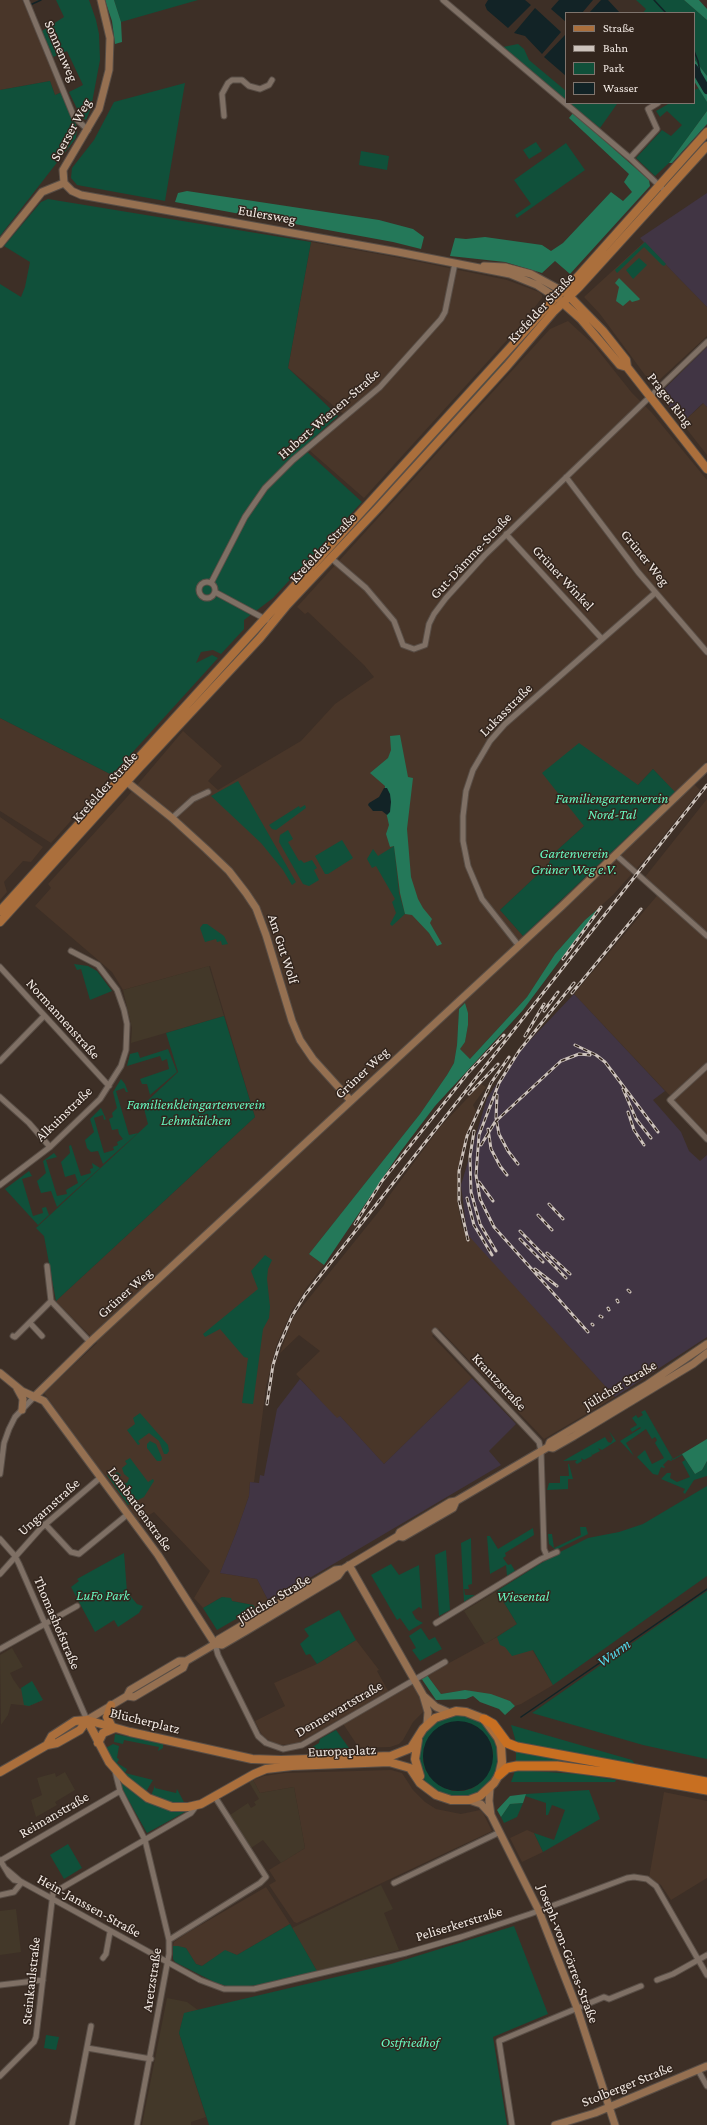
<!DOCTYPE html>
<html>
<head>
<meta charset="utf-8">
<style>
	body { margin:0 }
	#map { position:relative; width:707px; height:2125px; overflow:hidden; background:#3d2f26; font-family:"Crimson Pro",serif }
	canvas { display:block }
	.legend { position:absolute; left:565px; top:12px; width:130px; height:92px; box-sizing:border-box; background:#32251d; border:1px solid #7f746d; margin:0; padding:5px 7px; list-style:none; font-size:12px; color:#f3eae4 }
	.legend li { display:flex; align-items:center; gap:8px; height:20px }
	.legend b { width:20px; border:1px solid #7f746d }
</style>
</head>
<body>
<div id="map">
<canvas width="707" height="2125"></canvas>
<ul class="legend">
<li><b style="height:5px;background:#ab6f3c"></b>Straße</li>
<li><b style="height:5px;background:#cdc3bc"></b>Bahn</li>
<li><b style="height:11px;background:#10503a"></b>Park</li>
<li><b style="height:11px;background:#122326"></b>Wasser</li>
</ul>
</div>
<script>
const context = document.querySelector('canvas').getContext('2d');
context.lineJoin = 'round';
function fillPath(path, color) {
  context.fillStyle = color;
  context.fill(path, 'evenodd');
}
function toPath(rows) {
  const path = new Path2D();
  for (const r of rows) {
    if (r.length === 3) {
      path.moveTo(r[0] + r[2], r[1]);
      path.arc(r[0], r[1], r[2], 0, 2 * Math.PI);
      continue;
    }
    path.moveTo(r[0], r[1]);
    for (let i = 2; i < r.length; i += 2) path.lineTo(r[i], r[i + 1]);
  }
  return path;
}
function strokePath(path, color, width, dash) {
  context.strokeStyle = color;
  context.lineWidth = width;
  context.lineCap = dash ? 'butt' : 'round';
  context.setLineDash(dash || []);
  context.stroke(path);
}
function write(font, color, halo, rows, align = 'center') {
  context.font = font + ' "Crimson Pro",serif';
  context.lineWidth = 3;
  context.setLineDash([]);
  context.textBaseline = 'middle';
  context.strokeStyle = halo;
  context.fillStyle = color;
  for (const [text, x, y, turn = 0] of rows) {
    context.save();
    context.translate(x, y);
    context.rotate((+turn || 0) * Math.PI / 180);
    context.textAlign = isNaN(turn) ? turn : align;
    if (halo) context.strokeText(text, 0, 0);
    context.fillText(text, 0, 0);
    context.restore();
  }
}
fillPath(toPath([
	[0,0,22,0,38,33,62,92,55,95,50,81,0,90],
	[311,242,400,258,507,280,539,292,542,295,542,298,518,328,364,498,309,450,347,417,288,368],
	[644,242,707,307,707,336,655,384,645,375,600,314,584,297],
	[568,321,593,344,632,393,652,413,707,480,707,761,689,779,700,790,645,859,613,895,585,920,555,954,527,997,470,1059,459,1049,465,1042,468,1025,468,1013,459,1009,457,1045,454,1063,447,1075,420,1114,309,1254,324,1265,307,1287,291,1312,276,1346,266,1387,254,1482,250,1482,249,1496,236,1533,220,1573,257,1579,269,1602,255,1608,253,1605,232,1601,222,1597,203,1608,194,1598,210,1571,154,1512,138,1522,44,1393,97,1343,56,1301,255,1117,210,966,123,990,112,972,35,906,51,888,48,884,127,797,183,731,222,766,208,781,218,790,301,741,335,704,374,677,364,665,308,612,305,614,297,607,550,329],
	[653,769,675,793,523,936,500,910,548,865,553,854,584,826,638,785],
	[704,403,707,407,707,455,682,423],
	[0,718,112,775,51,843,0,811],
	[707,799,707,1135,574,994,661,891,645,877],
	[0,817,43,847,31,862,23,861,4,882,7,892,0,900],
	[481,1084,486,1087,473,1105,476,1111,466,1137,458,1171,457,1200,462,1227,615,1397,544,1439,439,1329,432,1336,472,1378,384,1464,340,1416,337,1419,296,1374,320,1351,299,1335,280,1353,293,1318,384,1205,386,1200,441,1126],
	[517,1624,553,1685,521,1704,515,1706,510,1701,465,1690,441,1694,427,1675,497,1637],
	[356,1640,379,1670,377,1671,387,1689,394,1695,412,1684,422,1698,425,1710,413,1722,403,1740,399,1744,390,1747,359,1748,340,1719,297,1744,278,1745,263,1737,255,1721,285,1706,274,1683,317,1664],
	[391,1770,402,1773,413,1790,425,1802,436,1809,461,1814,480,1810,483,1813,492,1831,297,1923,294,1922,269,1885,276,1881,269,1870,305,1848,294,1787,260,1793,253,1780,264,1776,285,1773],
	[664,1792,707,1801,707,1878,671,1900,661,1885,649,1878],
	[527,1830,534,1833,543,1852,522,1862,510,1838],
	[266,1887,290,1924,237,1955,225,1951,202,1966,196,1964,186,1948,173,1946,174,1942,187,1933]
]), '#493629');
fillPath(toPath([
	[707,193,707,307,640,238],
	[707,347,707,407,703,403,682,423,663,399,662,391],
	[574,994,665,1091,653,1100,681,1132,689,1151,700,1161,707,1155,707,1337,615,1397,467,1234,461,1185,487,1098,517,1054],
	[472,1378,516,1424,489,1451,501,1465,269,1602,257,1579,220,1573,236,1533,249,1496,250,1482,259,1483,260,1475,264,1476,277,1409,300,1379,337,1418,340,1416,384,1464]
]), '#413544');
fillPath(toPath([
	[209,966,224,1016,131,1043,132,1028,123,990],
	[497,1591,517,1624,485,1644,464,1611],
	[12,1648,23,1667,10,1673,13,1679,20,1689,32,1681,43,1700,29,1706,11,1704,8,1715,1,1725,0,1655],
	[65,1772,75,1790,55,1802,57,1805,36,1817,31,1800,42,1795,37,1778,55,1773,56,1777],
	[253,1780,260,1793,294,1787,305,1848,281,1863,263,1840,251,1848,230,1815,248,1803,251,1808,256,1805,254,1802,259,1799,249,1782],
	[381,1885,393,1909,384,1913,399,1950,317,1971,292,1928],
	[16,1909,21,1952,0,1955,0,1911],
	[167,1998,187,2002,198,2010,184,2014,179,2033,206,2117,191,2122,191,2125,142,2125]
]), '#433829');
fillPath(toPath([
	[56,0,89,0,96,20,99,34,100,60,91,108,86,120,81,117,69,92,83,85,67,51,53,57,42,31,64,17],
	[114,0,198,0,121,22],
	[636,0,684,0,707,20,707,76,694,59,694,13,643,13,646,9],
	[518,44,524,49,529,60,566,91,566,101,503,47],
	[50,81,55,95,62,92,77,127,76,138,0,236,0,90],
	[185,83,165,201,77,185,71,178,72,168,94,140,114,102],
	[699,88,707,102,707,111,669,163,655,176,636,158,662,130,671,136,682,125,667,111,660,117,656,111,670,103,694,103,694,90],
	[569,103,617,103,617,104,600,128],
	[536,142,542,151,529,159,523,150],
	[566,143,585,170,517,218,515,215,531,204,514,180],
	[361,151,389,156,387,170,359,165],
	[48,199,311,242,288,368,338,416,303,448,362,502,273,598,244,620,244,629,221,654,213,650,201,652,196,663,212,655,218,658,112,775,0,718,0,284,21,297,25,287,30,262,4,246,41,202],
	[645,242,666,264,664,266,662,265,644,247,617,273,615,270],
	[639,258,647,265,633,279,626,270],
	[511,352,505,362,341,544,276,611],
	[579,743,638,785,653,769,675,792,523,936,500,910,548,865,553,854,584,826,542,773],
	[238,781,296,882,292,885,283,870,261,843,211,796],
	[305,805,306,808,276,830,272,829,269,825,299,806,300,808],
	[288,830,293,839,288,842,299,861,301,860,304,863,312,860,317,868,314,870,319,880,309,886,303,884,279,842,280,835],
	[342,840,353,858,328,874,325,874,315,856],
	[394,846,399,893,405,914,392,926,390,924,396,913,392,902,395,899,376,866,372,868,367,859,373,849,378,856],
	[203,924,207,924,224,936,228,944,222,945,221,941,217,942,216,939,205,942,200,928],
	[74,964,88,966,97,971,112,991,90,1000,81,969,77,970],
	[224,1016,255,1117,56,1301,44,1236,36,1228,148,1124,143,1105,178,1072,166,1033],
	[168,1049,177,1072,150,1095,147,1084,142,1084,140,1079,169,1069,167,1059,162,1061,160,1056,127,1066,130,1054,138,1052,140,1058],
	[121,1079,125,1084,128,1092,126,1092,124,1088,116,1091,129,1135,138,1133,103,1164,98,1151,91,1152,87,1148,85,1140,94,1132,90,1119,101,1108,106,1119,104,1120,103,1115,94,1118,104,1153,114,1150,113,1147,118,1145,117,1142,123,1139,119,1134,118,1129,112,1130,109,1119,113,1117,112,1113,117,1108,113,1092],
	[71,1145,81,1176,91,1173,90,1169,93,1168,92,1163,100,1168,57,1207,51,1191,41,1193,37,1181,46,1173,43,1161,54,1153,57,1157,46,1160,57,1196,67,1194,66,1190,78,1183,75,1174,65,1177,61,1162,70,1153,69,1146],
	[29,1171,32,1176,22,1179,33,1216,43,1213,42,1208,46,1207,49,1215,38,1225,5,1189],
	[265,1255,272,1260,268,1269,267,1279,270,1307,269,1318,263,1329,253,1404,242,1403,248,1358,244,1357,220,1329,205,1337,203,1334,258,1289,251,1271],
	[645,1410,673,1459,682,1454,695,1474,702,1470,707,1461,707,1476,694,1480,685,1494,683,1492,685,1489,661,1479,667,1473,671,1473,670,1478,677,1482,690,1477,682,1462,685,1460,682,1455,673,1460,671,1458,672,1461,668,1460,663,1465,665,1467,664,1468,661,1467,658,1475,653,1474,637,1457,645,1450,652,1464,664,1458,655,1443,657,1440,655,1437,652,1439,646,1429,626,1443,634,1456,620,1441,641,1428,640,1427,632,1432,630,1429,637,1425,632,1418,636,1415,638,1418,643,1415,641,1412],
	[140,1413,168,1445,169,1451,167,1454,164,1454,159,1441,149,1433,138,1441,140,1444,138,1445,127,1430,135,1424,133,1418],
	[609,1431,616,1441,602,1450,598,1448,600,1451,592,1455,591,1452,592,1456,584,1460,581,1458,582,1461,577,1464,575,1462,577,1460,563,1461,605,1437,608,1442,611,1443,613,1439],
	[150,1441,156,1444,162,1458,161,1461,157,1461,147,1448,147,1444],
	[130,1458,148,1482,153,1479,154,1481,144,1497,128,1505,107,1475,109,1473,112,1476,117,1472,121,1475,119,1478,120,1482,127,1483,129,1478,124,1474,122,1468,127,1464,125,1461],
	[568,1464,569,1464,573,1479,568,1479,568,1489,547,1490,549,1483,560,1483,560,1476,569,1476],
	[707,1486,707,1576,553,1685,533,1650,512,1656,505,1647,500,1645,497,1637,517,1624,497,1591,554,1555,588,1538,619,1532,643,1524],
	[580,1527,586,1527,588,1534,556,1550,549,1544,548,1534,552,1534,554,1548,581,1535],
	[533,1528,534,1535,505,1553,506,1556,503,1558,508,1565,511,1564,515,1571,507,1576,506,1565,490,1574,487,1536,490,1536,498,1549],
	[471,1538,472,1584,468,1585,469,1589,464,1589,465,1595,475,1595,464,1602,461,1543],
	[446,1550,450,1610,439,1616,435,1555],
	[124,1553,127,1592,137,1604,143,1606,139,1613,118,1627,114,1620,95,1632,71,1587,79,1581,77,1579],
	[391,1564,399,1575,419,1565,422,1609,419,1607,412,1612,416,1619,423,1623,409,1631,400,1618,397,1620,371,1575],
	[707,1591,707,1759,643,1745,532,1713],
	[222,1597,231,1598,232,1601,253,1605,255,1608,217,1630,203,1608],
	[339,1610,356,1640,317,1664,310,1654,306,1655,300,1644,309,1636,304,1629],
	[421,1628,429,1640,435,1637,442,1649,420,1661,412,1650,416,1648,409,1636],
	[32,1681,43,1700,29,1706,24,1705,21,1688],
	[452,1715,468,1716,467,1718,470,1719,471,1716,477,1719,491,1730,500,1752,495,1776,484,1790,473,1796,461,1798,443,1795,427,1784,418,1768,419,1742,425,1731,434,1722],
	[458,1722,469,1723,485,1735,491,1744,493,1754,481,1782,473,1788,463,1791,453,1791,442,1787,426,1771,423,1760,424,1748,446,1723],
	[511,1725,632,1760,635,1764,516,1742],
	[336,1730,349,1748,307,1750,319,1743,320,1739],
	[115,1734,163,1744,163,1748,158,1751,159,1747,124,1740,123,1744,114,1742],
	[113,1744,119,1746,117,1758,119,1759,117,1763,127,1769,125,1773,153,1780,147,1790,145,1791,123,1775,104,1749],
	[516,1751,596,1766,596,1767,516,1762],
	[517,1770,578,1774,616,1780,615,1782,511,1782,515,1771],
	[119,1780,150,1803,168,1810,185,1812,147,1833,121,1787],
	[155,1785,155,1788,176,1793,177,1789,185,1804,173,1805,151,1796],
	[589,1790,600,1819,543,1852,534,1833,554,1840,565,1810,552,1805,548,1815,546,1815,546,1803,525,1796,526,1794],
	[523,1803,517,1817,504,1823,501,1817,510,1804],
	[68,1844,82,1868,64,1879,50,1855],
	[290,1924,317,1971,258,1985,233,1988,216,1983,175,1962,173,1959,173,1946,178,1946,186,1948,196,1964,202,1966,225,1950,237,1955],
	[514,1926,548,2014,493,2037,507,2125,209,2125,179,2033,184,2013,391,1964],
	[46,2035,59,2037,56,2050,44,2048]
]), '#10503a');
fillPath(toPath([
	[105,0,114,0,121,22,122,42,115,44,112,21],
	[684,0,699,0,707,9,707,20],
	[694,59,707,76,707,102,694,81],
	[707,111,707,124,672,163,669,163],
	[573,113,649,180,650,186,570,274,555,261,542,273,505,262,450,256,455,238,466,239,485,237,542,245,551,251,563,243,611,192,623,201,632,192,624,182,629,174,569,118],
	[187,191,379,220,413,229,424,237,421,249,393,242,175,202,178,193],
	[619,278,640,299,639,300,632,302,630,300,623,306,616,301,619,287,615,283],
	[400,735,408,777,413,778,407,829,411,877,418,899,423,908,432,919,430,923,442,944,437,946,429,933,412,915,405,914,400,893,394,846,390,847,386,834,389,825,384,803,385,786,370,773,388,758,391,750,390,736],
	[599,908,523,1010,435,1106,401,1151,324,1265,309,1254,420,1114,447,1075,454,1063,457,1045,459,1009,465,1003,468,1013,468,1025,465,1042,460,1049,470,1059,527,997,555,954,585,920],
	[707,1439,707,1461,702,1470,695,1474,682,1454],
	[427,1675,441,1694,465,1690,491,1694,510,1701,515,1706,505,1715,499,1709,480,1702,473,1696,466,1699,436,1700,421,1678],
	[526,1794,523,1803,510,1804,501,1817,497,1810,510,1796]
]), '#247859');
fillPath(toPath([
	[488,0,525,0,531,5,508,28,487,10,485,5],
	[559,0,593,0,582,13,566,13,566,22,551,9],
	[601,0,608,0,620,13,589,13],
	[535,8,561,32,542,54,525,36,514,33],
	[565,35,566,36,566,76,544,57],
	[384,788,387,788,390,794,391,802,390,812,387,815,382,811,373,811,368,805,369,803,379,797],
	[458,1756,35]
]), '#122326');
strokePath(toPath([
	[654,0,666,13],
	[30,5,41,0],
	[694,51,698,61,701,78],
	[521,1717,707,1589]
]), '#122326', 1.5);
strokePath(toPath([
	[694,68,707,90]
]), '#122326', 8);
const street = toPath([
	[26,0,74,117,88,130],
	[443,0,630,158,665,191],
	[224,116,222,94,228,83,232,80,242,80,249,86,260,89,269,85,272,80],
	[630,158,657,129,648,109,658,103],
	[566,477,638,572,707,652],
	[506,534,602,639],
	[331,558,366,588,394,621,403,645,414,649,425,645,429,624,434,614,446,598,485,555,707,342],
	[207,590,8],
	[211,583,245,517,265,488,293,460,380,387,441,319,445,312,455,263],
	[215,592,267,620],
	[172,818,193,799,208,792],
	[616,855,707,936],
	[519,946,482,899,468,866,463,841,463,816,466,791,473,770,490,741,505,724,655,593],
	[0,967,109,1086],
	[0,1061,44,1016],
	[707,1066,670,1100,707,1139],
	[0,1097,29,1123,50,1147],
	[0,1185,50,1147,100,1099,121,1066,126,1050,127,1024,124,1010,117,990,98,965,71,951],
	[47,1266,51,1301],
	[30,1323,42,1336],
	[435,1331,539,1442,541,1451,544,1549,547,1556],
	[13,1336,15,1337,51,1301,90,1342],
	[0,1474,4,1443,9,1429,15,1417,34,1397],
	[45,1524,71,1552,79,1554,128,1514],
	[0,1539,15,1556,19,1564,87,1720],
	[0,1574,41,1528,101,1477],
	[436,1623,541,1559,557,1552],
	[215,1644,218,1655,258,1736,266,1743,283,1749,302,1745,445,1662],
	[0,1649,77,1606],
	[115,1771,120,1791,145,1840,169,1940,169,1954,137,2125],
	[0,1860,9,1875,14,1880,20,1881,200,1980,224,1989,254,1989,406,1953,461,1937,530,1914,627,1878,634,1877,647,1879,656,1886,707,1975],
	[0,1861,120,1791],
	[6,1869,20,1881],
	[394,1883,500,1832],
	[0,1895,14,1892,22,1882],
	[169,1940,260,1883,266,1877,215,1797],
	[103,1958,106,1954,110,1932],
	[657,1980,673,1974,707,1955],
	[0,1985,43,1980],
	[87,2048,151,2059],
	[698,2070,707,2086],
	[0,2076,34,2042,36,2037,53,1893,191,1813,197,1805],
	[72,2125,91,2026],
	[512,2125,499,2041,604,1997,609,1999,641,1986]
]);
const secondary = toPath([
	[101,0,110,38,109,70,99,109,63,170,64,183,72,191,81,195,398,252,510,274,537,285,560,300],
	[0,244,42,192,64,183],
	[484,266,505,267,531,274,566,293],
	[122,778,172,818,206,849,229,871,246,893,256,908,266,935,292,1021,300,1040,313,1059,351,1101],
	[0,1373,22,1391,44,1401,158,1555,215,1644],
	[17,1388,23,1399,22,1410],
	[34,1397,90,1342,562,906,707,767],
	[548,1447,553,1448,574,1436,693,1364,707,1353],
	[398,1536,400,1532,450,1502,456,1501,548,1447,550,1442,648,1384,707,1344],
	[349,1565,423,1695,428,1712,427,1724],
	[215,1644,222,1645,246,1631,338,1576,343,1569],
	[127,1696,134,1697,183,1668,186,1661],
	[425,1697,436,1707,448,1712],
	[87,1720,127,1696,130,1690,179,1661,186,1661,215,1644,219,1639,335,1570,343,1569,398,1536,403,1537,434,1519,453,1508,456,1501],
	[490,1788,489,1801,491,1815],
	[469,1800,481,1804,491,1815,539,1911,577,2008,615,2125],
	[555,2125,595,2113,707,2066]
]);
const primary = toPath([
	[570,297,603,331,626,360,627,367,707,469],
	[563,303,581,319,620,365,627,367],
	[0,911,556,297,574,281,707,132],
	[0,922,139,768,260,638,287,605,378,508,507,366,554,311,579,287,707,146],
	[111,1705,107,1717,112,1727],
	[418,1740,415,1759,420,1776],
	[98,1743,103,1733,115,1728],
	[47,1745,52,1736,75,1721,87,1720,130,1732,252,1759,281,1760,391,1756,411,1748,423,1729,435,1718,456,1711,466,1712,484,1719,498,1738,501,1746,502,1762,499,1775,494,1783,480,1796,469,1800,451,1800,436,1795,420,1783,410,1768,389,1762,292,1766,266,1769,254,1774,201,1804,188,1807,172,1807,148,1798,125,1780,109,1762,87,1720],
	[0,1772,47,1745,57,1743,80,1730,87,1720]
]);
const highway = toPath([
	[484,1719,493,1724,507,1743,517,1747,707,1782],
	[499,1775,507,1768,517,1766,557,1766,611,1773,707,1790]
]);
strokePath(street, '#594e46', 7);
strokePath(secondary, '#594e46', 9);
strokePath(primary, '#594e46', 10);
strokePath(highway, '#594e46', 11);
strokePath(street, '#7f7065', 5);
strokePath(secondary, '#957051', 7);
strokePath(primary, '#ab6f3c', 8);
strokePath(highway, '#c86f21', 9);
const rail = toPath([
	[563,959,601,907],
	[574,983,519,1051,499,1083,479,1135,476,1175,480,1199,494,1227,588,1332],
	[572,993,641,909],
	[544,1011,558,992],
	[525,1036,544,1004],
	[575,1045,596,1055,605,1062,658,1132],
	[623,1089,636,1119,651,1138],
	[469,1094,498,1064],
	[497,1095,496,1118,499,1134,508,1151,518,1164],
	[628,1112,634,1130,644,1145],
	[488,1129,491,1149,500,1166,507,1175],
	[474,1131,470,1157,471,1192,480,1224,496,1251],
	[481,1145,495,1122,561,1061,579,1054,590,1055],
	[479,1182,493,1201],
	[467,1198,474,1225,492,1255],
	[549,1204,563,1219],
	[538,1215,552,1230],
	[355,1224,382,1181,468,1073,504,1035],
	[520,1231,566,1278],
	[520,1239,543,1262],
	[468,1240,459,1201,459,1171,463,1153,467,1136,491,1083,509,1057],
	[547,1253,570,1274],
	[535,1269,557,1286],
	[628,1290,630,1292],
	[617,1300,618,1302],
	[608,1308,609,1310],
	[600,1316,602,1317],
	[592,1324,593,1325],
	[267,1404,273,1365,279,1346,292,1316,305,1295,707,785]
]);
strokePath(rail, '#cdc3bc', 3);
strokePath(rail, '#32251d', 1.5, [4.5]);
write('14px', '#f3eae4', '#32251d', [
	["Sonnenweg",61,51,67],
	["Soerser Weg",71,130,-61],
	["Eulersweg",267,215,10],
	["Krefelder Straße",541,308,-47],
	["Prager Ring",670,400,52],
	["Hubert-Wienen-Straße",329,414,-41],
	["Krefelder Straße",323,548,-47],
	["Gut-Dämme-Straße",471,556,-47],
	["Grüner Weg",645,558,51],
	["Grüner Winkel",563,578,47],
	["Lukasstraße",506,710,-45],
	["Krefelder Straße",105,787,-48],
	["Am Gut Wolf",283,949,72],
	["Normannenstraße",63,1019,48],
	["Grüner Weg",362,1073,-43],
	["Alkuinstraße",64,1114,-44],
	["Grüner Weg",125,1293,-42],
	["Krantzstraße",499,1382,47],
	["Jülicher Straße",620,1385,-31],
	["Ungarnstraße",49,1507,-42],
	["Lombardenstraße",140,1509,54],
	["Jülicher Straße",274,1599,-31],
	["Thomashofstraße",57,1623,67],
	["Dennewartstraße",339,1709,-30],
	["Blücherplatz",145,1721,14],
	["Europaplatz",342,1751,-2],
	["Reimanstraße",54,1815,-30],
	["Hein-Janssen-Straße",89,1906,29],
	["Peliserkerstraße",459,1924,-17],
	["Joseph-von-Görres-Straße",568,1954,69],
	["Aretzstraße",152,1980,-81],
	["Steinkaulstraße",31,1981,-84],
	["Stolberger Straße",627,2085,-22]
]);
write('italic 14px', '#67f7bf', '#32251d', [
	["Familiengartenverein",612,799],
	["Nord-Tal",612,815],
	["Gartenverein",574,854],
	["Grüner Weg e.V.",574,870],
	["Familienkleingartenverein",196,1105],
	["Lehmkülchen",196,1121],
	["LuFo Park",103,1596],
	["Wiesental",523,1597],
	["Ostfriedhof",410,2043]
]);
write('italic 15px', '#53dbed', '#32251d', [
	["Wurm",614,1653,-35]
]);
</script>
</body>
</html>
